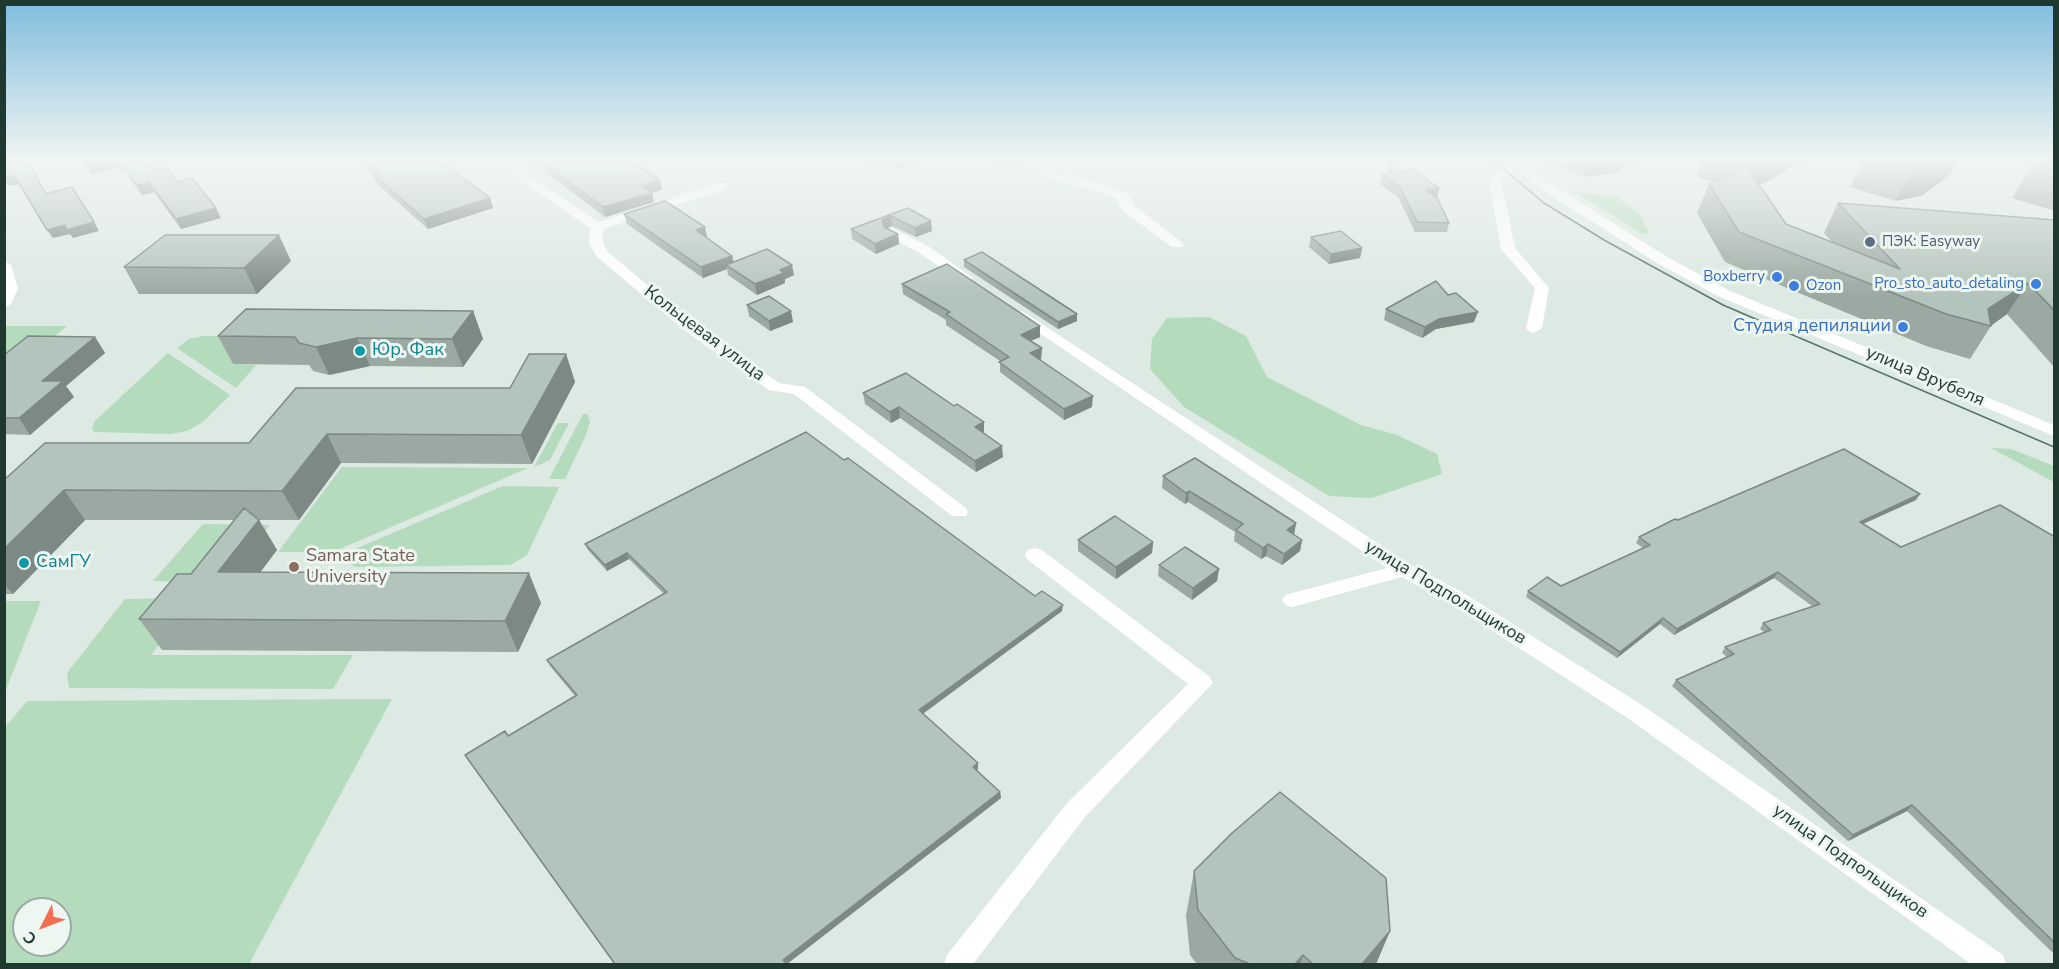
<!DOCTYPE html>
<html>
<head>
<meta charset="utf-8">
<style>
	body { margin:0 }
	#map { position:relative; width:2059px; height:969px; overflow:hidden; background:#dde9e3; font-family:"Nunito Sans",sans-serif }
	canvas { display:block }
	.frame { position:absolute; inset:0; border:6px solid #1f3830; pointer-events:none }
	.north { position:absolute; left:12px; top:897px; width:60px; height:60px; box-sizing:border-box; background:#edf6f1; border:2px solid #9baaa4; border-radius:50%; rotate:228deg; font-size:16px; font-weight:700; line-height:24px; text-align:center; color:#1f3830 }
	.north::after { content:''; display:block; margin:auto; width:21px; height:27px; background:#f26f53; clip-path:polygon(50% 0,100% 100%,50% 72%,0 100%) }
</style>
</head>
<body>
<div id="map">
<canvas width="2059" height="969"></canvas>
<div class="frame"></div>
<div class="north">С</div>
</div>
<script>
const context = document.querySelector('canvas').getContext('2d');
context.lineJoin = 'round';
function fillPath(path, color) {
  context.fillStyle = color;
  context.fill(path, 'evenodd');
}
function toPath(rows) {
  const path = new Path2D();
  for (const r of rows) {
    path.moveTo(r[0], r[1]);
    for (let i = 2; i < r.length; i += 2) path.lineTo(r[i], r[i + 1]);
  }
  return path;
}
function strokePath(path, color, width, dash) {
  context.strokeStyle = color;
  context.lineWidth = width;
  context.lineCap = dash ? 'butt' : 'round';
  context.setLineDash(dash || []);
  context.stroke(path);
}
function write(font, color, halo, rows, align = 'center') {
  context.font = font + ' "Nunito Sans",sans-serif';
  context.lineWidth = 6;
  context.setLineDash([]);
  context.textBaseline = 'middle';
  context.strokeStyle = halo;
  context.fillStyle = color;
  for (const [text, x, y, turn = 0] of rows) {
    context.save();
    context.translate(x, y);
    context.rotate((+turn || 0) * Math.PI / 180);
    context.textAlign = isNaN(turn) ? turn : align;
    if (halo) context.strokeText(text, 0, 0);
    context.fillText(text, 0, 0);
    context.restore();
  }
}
fillPath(toPath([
	[1574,192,1615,196,1639,213,1649,232,1643,234],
	[1209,317,1246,336,1267,377,1361,425,1397,435,1437,454,1442,474,1372,498,1329,496,1184,407,1150,369,1152,339,1167,318],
	[5,326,67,326,5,377],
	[203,336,259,336,232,364,256,365,236,388,177,348,189,339],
	[168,353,230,395,203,422,187,431,170,434,94,432,92,428,95,421],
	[583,414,587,414,590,421,586,435,565,479,549,479],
	[558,423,569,423,550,460,534,467],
	[1991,448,2011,449,2054,466,2054,482],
	[342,467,528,468,333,552,278,552],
	[503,486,559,487,527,555,511,565,357,567,334,558],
	[203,524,270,525,225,582,153,581],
	[195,598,151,655,353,655,333,689,69,688,67,673,125,599],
	[5,601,41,601,5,692,4,601],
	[392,699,249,964,5,964,5,727,27,701],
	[24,909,60,909,60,945,24,945]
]), '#b5dbbd');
fillPath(toPath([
	[492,161,506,161,599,222,718,183,726,183,726,189,603,229,603,243,608,252,694,324,779,383,805,387,966,508,968,512,966,516,952,516,794,394,769,390,684,330,597,257,589,243,590,228,492,161],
	[1022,161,1036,161,1057,173,1099,183,1131,195,1133,205,1184,244,1182,247,1172,247,1123,211,1118,202,1119,199,1091,189,1049,179,1022,161],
	[1509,161,1523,161,1543,179,1667,257,1728,290,2054,425,2054,436,1718,296,1657,263,1535,185,1516,167,1501,180,1515,248,1549,288,1542,328,1534,333,1529,331,1526,328,1535,288,1501,249,1489,179,1509,161],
	[891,228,928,246,973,278,966,282,961,281,918,252,886,235,884,232,891,228],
	[4,261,11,265,18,288,11,304,4,308,4,261],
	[1022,311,1411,565,1460,591,1642,705,2003,955,2006,964,1971,964,1626,717,1446,601,1402,577,1292,607,1285,605,1282,600,1285,595,1387,568,1017,318,1015,315,1022,311],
	[1035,548,1042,550,1210,677,1213,683,1085,817,973,964,944,964,947,955,1067,803,1188,684,1028,560,1025,555,1028,550,1035,548]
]), '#fff');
strokePath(toPath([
	[1494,161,1544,203,1604,240,1723,305,2054,447]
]), '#59746b', 1.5);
fillPath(toPath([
	[82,161,147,161,155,171,178,182,221,218,181,229,154,192,142,195,125,171,121,172,118,168,91,174],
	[359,161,441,161,493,208,428,229,377,184,374,176,361,164],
	[531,161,631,161,660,180,662,189,652,193,654,202,605,217],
	[866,161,917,161,902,170],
	[990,161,1021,161,1020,162,1001,167],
	[1546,161,1636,161,1614,173,1584,177,1546,162],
	[1703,161,1802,161,1764,183,1759,184,1786,224,1832,242,1824,233,1838,203,2055,220,2055,368,2007,314,1991,326,1970,359,1926,346,1725,262,1697,213,1709,184,1714,182,1697,177],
	[1863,161,1958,161,1951,174,1923,195,1896,201,1850,187],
	[2034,161,2055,161,2055,211,2012,198],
	[1389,164,1400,172,1439,188,1437,198,1449,223,1447,232,1415,232,1398,197,1380,184,1382,175,1387,174],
	[908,208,932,231,916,237,892,226,887,228,898,234,899,244,876,254,852,239,851,229],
	[624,214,705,227,706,237,732,256,734,262,794,275,785,279,785,283,757,295,728,275,727,269,703,278,627,224],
	[1311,237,1362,248,1360,258,1329,264,1309,247],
	[964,260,1077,321,1058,329,964,267],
	[291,261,257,294,139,294,124,267],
	[902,284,1040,337,1031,341,1042,348,1041,359,1040,360,1092,407,1064,420,1000,372,1000,361,946,325,946,320,903,294],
	[1448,295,1474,322,1436,329,1422,338,1384,320,1386,309],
	[747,305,793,322,770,331,749,316],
	[473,311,483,339,463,367,370,366,329,375,313,371,309,365,233,364,218,336],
	[95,337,105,353,66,386,74,397,30,435,4,434,4,355],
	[566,354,575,382,532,464,341,463,299,520,259,520,277,550,260,572,541,603,518,652,162,650,139,619,191,574,234,520,85,520,13,594,4,594,4,480,249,443,510,388],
	[863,393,984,433,1003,457,976,472,900,418,891,423,865,404],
	[844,460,1035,596,1062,611,923,713,978,769,977,770,1000,792,1001,798,787,964,614,964,468,760,465,755,508,736,575,696,550,666,547,660,664,594,629,559,607,571,588,550,585,544],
	[1163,476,1296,523,1294,535,1302,540,1300,551,1282,565,1266,556,1261,559,1234,541,1235,532,1188,502,1185,504,1162,488],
	[1916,500,1863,524,1901,547,2055,537,2055,955,1907,811,1848,841,1672,686,1676,680,1727,657,1722,653,1725,647,1764,632,1760,629,1763,623,1812,606,1774,578,1674,635,1660,624,1617,658,1526,597,1528,591,1561,586,1643,548,1636,543,1639,537,1678,520],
	[1078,540,1153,542,1152,553,1116,579,1078,551],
	[1159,565,1219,569,1217,581,1192,600,1158,576],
	[1194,871,1390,931,1376,964,1197,964,1190,955,1186,916]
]), '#9aa9a2');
fillPath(toPath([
	[103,161,114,161,118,168,91,174,86,165],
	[904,161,917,161,902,170,902,162],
	[1001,161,1021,161,1020,162,1001,167],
	[1590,161,1636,161,1614,173,1584,177],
	[1752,161,1802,161,1764,183,1739,190],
	[1926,161,1958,161,1951,174,1923,195,1896,201,1916,163],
	[120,162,125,171,121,172,116,163],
	[14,175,19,184,9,186,4,179,4,178],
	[660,180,662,189,652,193,654,202,605,217,603,207,642,186],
	[149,182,154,192,142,195,137,186],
	[1439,188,1437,198,1426,190],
	[490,198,493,208,428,229,424,219],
	[216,208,221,218,181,229,176,219],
	[891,216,892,226,883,230,882,220],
	[931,221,932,231,916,237,915,228],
	[94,222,99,231,73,238,70,234,53,238,47,230,65,225],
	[705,227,707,237,699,240,696,230],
	[898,234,899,244,876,254,875,244],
	[279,235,291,261,257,294,244,268],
	[1362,248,1360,258,1329,264,1331,254],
	[732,256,734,266,726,265,727,269,703,278,701,267],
	[792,265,794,275,785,279,785,283,757,295,755,284,780,270],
	[2028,283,2007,314,1990,326,1988,309],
	[473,311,483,339,463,367,452,339],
	[791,311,793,322,770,331,769,321],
	[1478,312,1474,322,1436,329,1422,338,1425,327,1439,319],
	[1077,314,1077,321,1058,329,1058,322],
	[1040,326,1040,337,1021,345,1021,335],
	[95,337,105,353,66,386,74,397,30,435,19,418,42,381],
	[357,338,370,366,329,375,316,347],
	[1042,348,1041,359,1030,364,1030,353],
	[566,354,575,382,532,464,521,435],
	[1093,396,1092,407,1064,420,1064,409],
	[899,407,900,418,891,423,890,412],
	[984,422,984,433,975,427],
	[327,434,341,463,299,520,282,491],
	[1002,446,1003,457,976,472,975,461],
	[64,490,85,520,13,594,4,584,4,549],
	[1189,491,1188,502,1185,504,1186,493],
	[1920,494,1916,500,1856,527,1860,522],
	[259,520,277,550,238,602,218,572],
	[1296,523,1294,535,1287,530],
	[1302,540,1300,551,1282,565,1284,554],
	[1153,542,1152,553,1116,579,1116,567],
	[1268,544,1266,556,1261,559,1263,548],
	[627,553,629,559,607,571,605,565],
	[1219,569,1217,581,1192,600,1193,588],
	[1778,572,1774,578,1674,635,1677,629],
	[529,573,541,603,518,652,505,621],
	[1063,605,1062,611,920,716,919,710],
	[1663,618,1660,624,1617,658,1620,652],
	[978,763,978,769,973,773,973,767],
	[1000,792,1001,798,787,964,783,960],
	[1912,805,1907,811,1848,841,1853,835],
	[1390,931,1376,964,1362,964],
	[1303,955,1300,964,1295,964]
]), '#7d8984');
const building = toPath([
	[4,161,28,161,46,194,72,187,94,222,67,230,65,225,47,230,14,175,4,178,4,161],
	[83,161,103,161,86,165,83,161],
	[115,161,147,161,155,171,167,168,178,182,192,178,216,208,176,219,149,182,137,186,120,162,116,163,115,161],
	[364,161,441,161,490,198,424,219,374,175,378,174,364,161],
	[540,161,631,161,660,180,642,186,652,193,603,207,540,161],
	[1908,161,1926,161,1916,163,1908,161],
	[2037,161,2055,161,2055,166,2037,161],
	[1389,164,1400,172,1412,169,1439,188,1426,190,1437,198,1449,223,1417,222,1400,187,1382,175,1393,173,1389,164],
	[1747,167,1786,224,1900,269,1838,203,2055,220,2055,311,2028,283,1988,309,1991,326,1946,314,1739,232,1709,184,1747,167],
	[665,201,705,227,696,230,732,256,701,267,624,214,665,201],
	[908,208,931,221,915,228,891,216,882,220,884,227,898,234,875,244,851,229,908,208],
	[1341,231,1362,248,1331,254,1311,237,1341,231],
	[165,235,279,235,244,268,124,267,165,235],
	[767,249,792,265,780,270,784,273,755,284,726,265,767,249],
	[982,252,1077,314,1058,322,964,260,982,252],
	[947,264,1040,326,1021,335,1042,348,1030,353,1093,396,1064,409,999,362,1009,357,946,314,950,312,902,284,947,264],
	[1436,281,1448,295,1456,293,1478,312,1439,319,1425,327,1386,309,1436,281],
	[769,296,791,311,769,321,747,305,769,296],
	[246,309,473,311,452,339,357,338,316,347,299,343,295,337,218,336,246,309],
	[28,336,95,337,42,381,63,381,19,418,4,418,4,355,28,336],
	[529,354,566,354,521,435,327,434,282,491,64,490,4,549,4,480,45,443,249,443,296,388,510,388,529,354],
	[906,373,954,406,957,404,984,422,975,427,1002,446,975,461,899,407,890,412,863,393,906,373],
	[806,432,844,460,848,458,1035,596,1042,591,1063,605,919,710,978,763,973,767,1000,792,783,960,787,964,615,964,465,755,505,731,508,736,577,695,547,660,667,592,627,553,605,565,585,544,806,432],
	[1844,449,1920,494,1860,522,1901,547,2000,505,2055,537,2055,943,1912,805,1853,835,1676,680,1734,654,1725,647,1771,630,1763,623,1820,604,1778,572,1677,629,1663,618,1620,652,1528,591,1547,577,1561,586,1650,545,1639,537,1675,519,1678,520,1844,449],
	[1195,458,1296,523,1287,530,1302,540,1284,554,1268,544,1263,548,1236,530,1243,524,1189,491,1186,493,1163,476,1195,458],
	[244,508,259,520,218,572,529,573,505,621,139,619,177,574,191,574,244,508],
	[1115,516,1153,542,1116,567,1078,540,1115,516],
	[1185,547,1219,569,1193,588,1159,565,1185,547],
	[1280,792,1386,878,1390,931,1362,964,1313,964,1303,955,1295,964,1250,964,1235,958,1198,910,1194,871,1232,833,1280,792]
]);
fillPath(building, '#b3c4bc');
strokePath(building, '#7d8984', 1.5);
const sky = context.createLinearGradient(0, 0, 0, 297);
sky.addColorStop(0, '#80bcde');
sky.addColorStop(0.54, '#f0f5f2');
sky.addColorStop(1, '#f0f5f200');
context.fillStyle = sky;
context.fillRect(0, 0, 2059, 297);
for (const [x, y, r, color] of [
	[1870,242,6,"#5c6f8a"],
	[1777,277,6,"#3f7fe0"],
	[2036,284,6,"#3f7fe0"],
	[1794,286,6,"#3f7fe0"],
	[1903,327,6,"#3f7fe0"],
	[360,351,6,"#0f9aa8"],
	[24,563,6,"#0f9aa8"],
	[294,567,6,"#8d6e63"]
]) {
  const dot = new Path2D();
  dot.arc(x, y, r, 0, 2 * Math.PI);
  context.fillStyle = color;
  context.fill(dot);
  strokePath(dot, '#edf6f1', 2);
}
write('15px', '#4e5e75', '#edf6f1', [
	["ПЭК: Easyway",1882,242]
], 'left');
write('15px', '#366cbe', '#edf6f1', [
	["Boxberry",1765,277],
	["Pro_sto_auto_detaling",2024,284],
	["Ozon",1806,286,"left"]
], 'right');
write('18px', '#366cbe', '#edf6f1', [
	["Студия депиляции",1891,327]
], 'right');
write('18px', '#1f3830', '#edf6f1', [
	["Кольцевая улица",704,334,37],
	["улица Врубеля",1925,377,23],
	["улица Подпольщиков",1445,593,31],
	["улица Подпольщиков",1850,862,35]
]);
write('18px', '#0d838f', '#edf6f1', [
	["Юр. Фак",372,351],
	["СамГУ",36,563]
], 'left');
write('18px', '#785e54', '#edf6f1', [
	["Samara State",306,557],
	["University",306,578]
], 'left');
</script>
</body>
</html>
